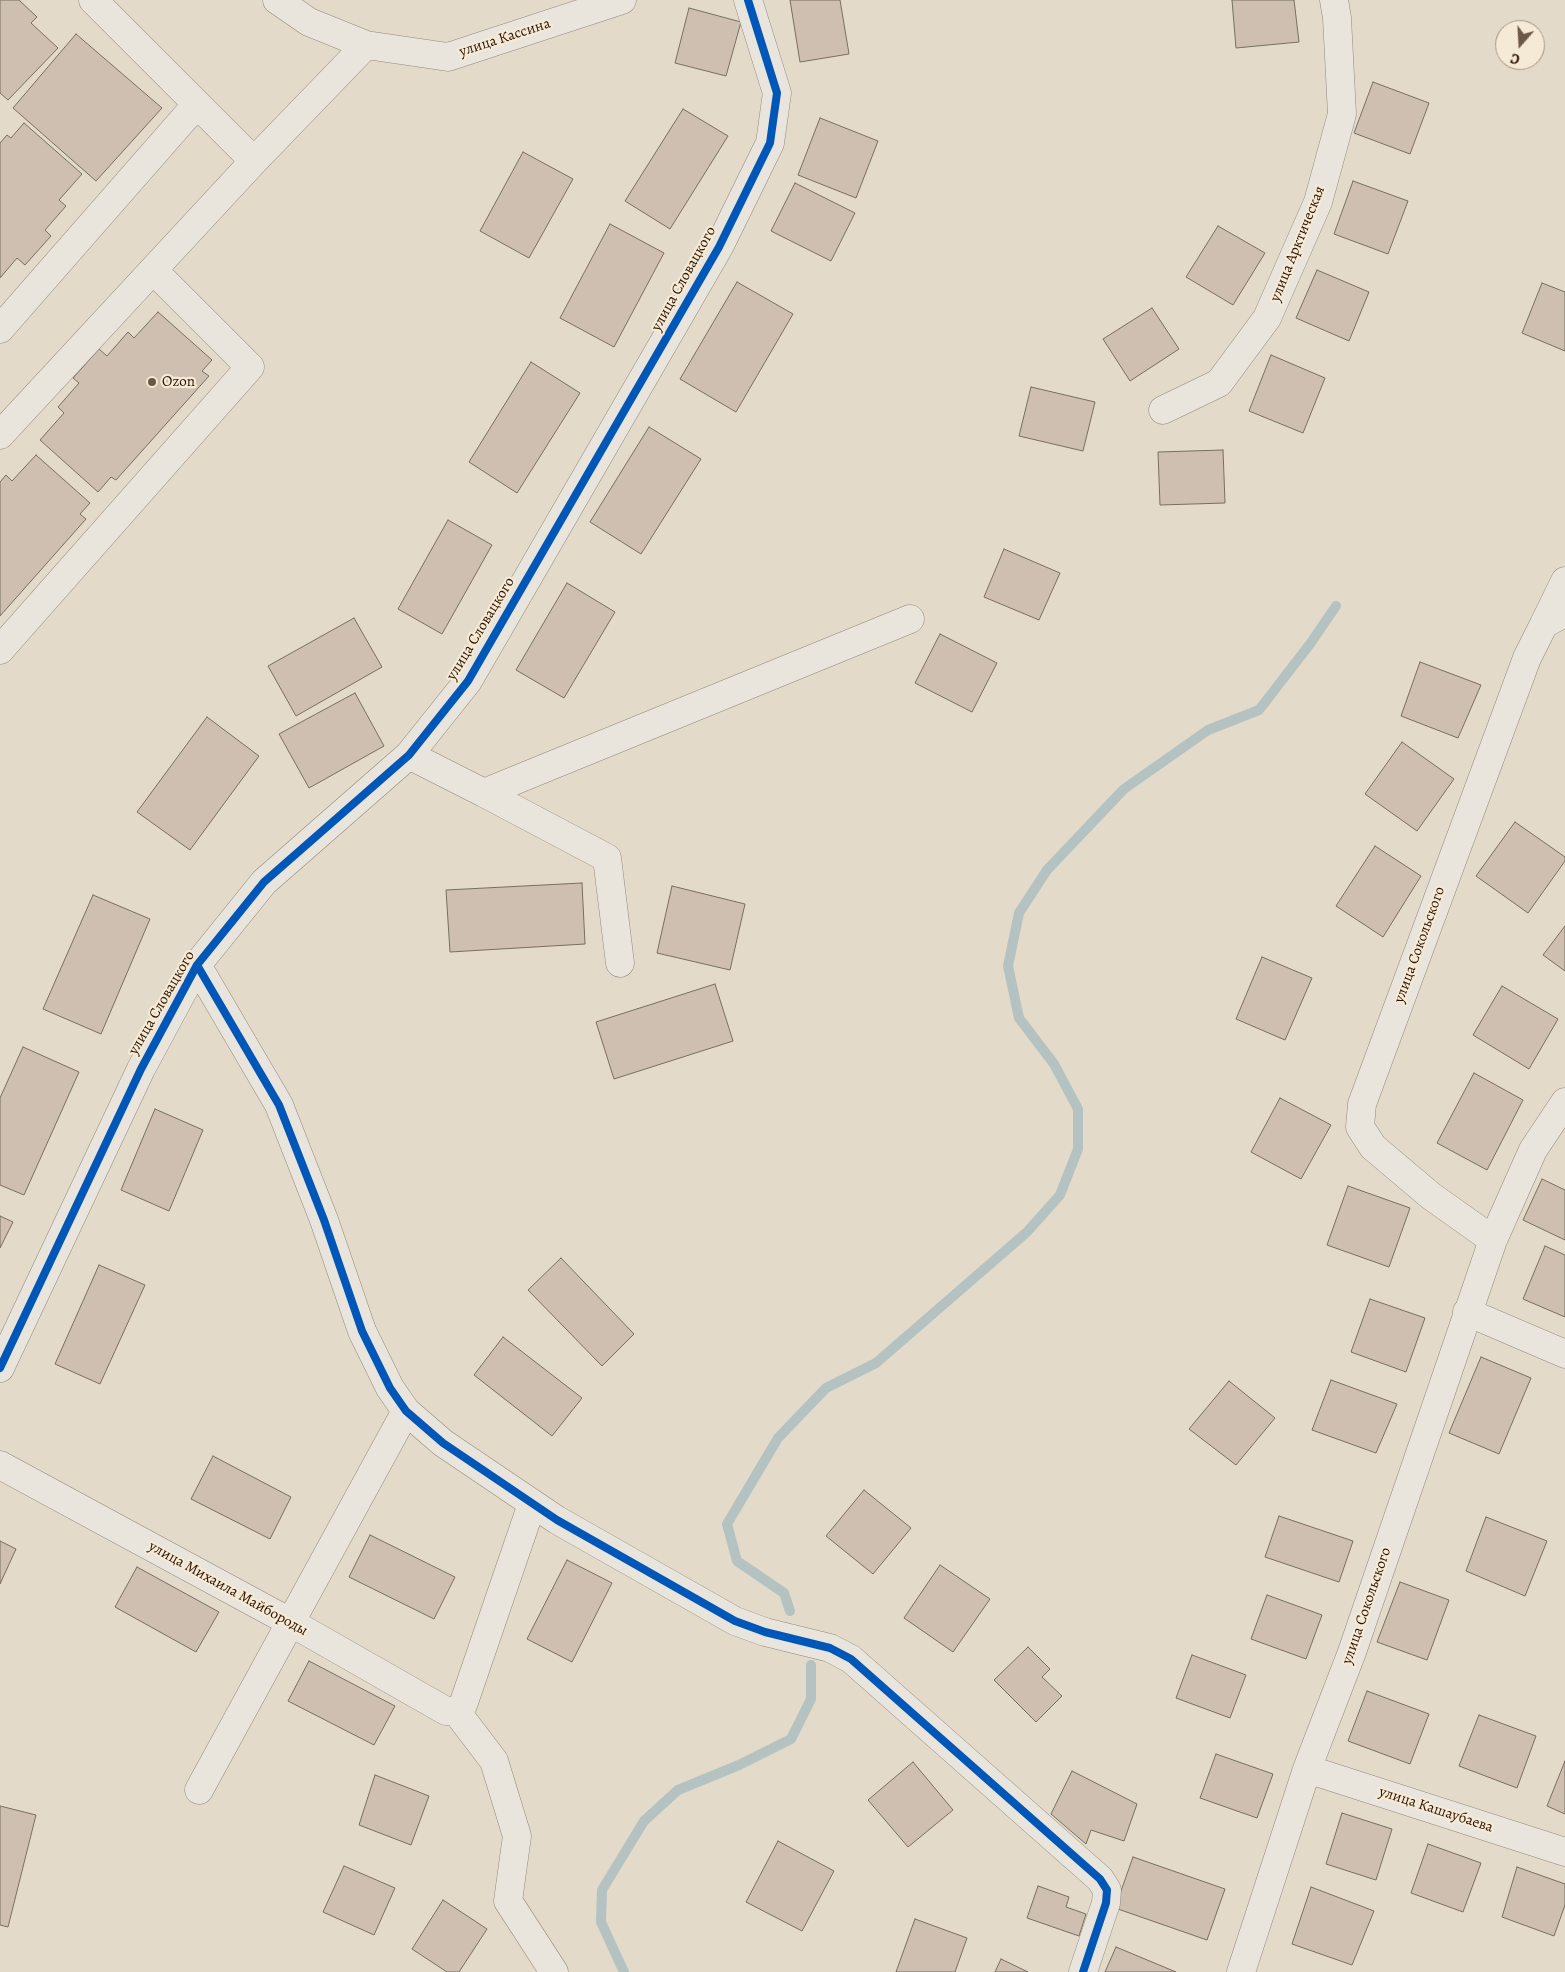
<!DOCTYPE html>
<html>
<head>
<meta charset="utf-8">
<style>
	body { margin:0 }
	#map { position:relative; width:1565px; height:1972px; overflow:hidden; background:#e3dac9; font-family:Alegreya,serif }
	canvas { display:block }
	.north { position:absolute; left:1495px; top:20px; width:50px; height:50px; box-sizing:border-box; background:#f4ead5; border:1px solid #a49480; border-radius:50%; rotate:199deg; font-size:14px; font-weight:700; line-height:20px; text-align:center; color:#2c1200 }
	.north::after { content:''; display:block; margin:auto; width:18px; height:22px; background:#6c5846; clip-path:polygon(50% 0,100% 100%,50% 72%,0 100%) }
</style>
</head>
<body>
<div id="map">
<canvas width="1565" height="1972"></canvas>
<div class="north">С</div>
</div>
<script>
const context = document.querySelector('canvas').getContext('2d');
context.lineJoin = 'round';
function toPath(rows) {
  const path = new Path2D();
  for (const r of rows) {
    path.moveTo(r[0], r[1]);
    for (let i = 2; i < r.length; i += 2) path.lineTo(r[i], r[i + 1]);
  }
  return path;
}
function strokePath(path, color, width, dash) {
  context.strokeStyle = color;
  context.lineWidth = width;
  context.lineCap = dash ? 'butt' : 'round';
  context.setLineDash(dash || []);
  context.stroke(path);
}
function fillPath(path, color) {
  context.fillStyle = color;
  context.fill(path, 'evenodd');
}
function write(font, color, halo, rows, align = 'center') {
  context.font = font + ' Alegreya,serif';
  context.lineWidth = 4.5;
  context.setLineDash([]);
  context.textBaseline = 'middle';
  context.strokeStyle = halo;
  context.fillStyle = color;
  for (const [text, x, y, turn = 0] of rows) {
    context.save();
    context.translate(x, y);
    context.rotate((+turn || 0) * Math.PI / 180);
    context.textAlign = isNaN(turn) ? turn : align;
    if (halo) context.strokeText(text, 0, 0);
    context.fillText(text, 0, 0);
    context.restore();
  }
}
strokePath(toPath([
	[790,1611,784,1593,737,1561,727,1524,778,1438,826,1388,876,1363,1027,1232,1060,1195,1078,1149,1078,1109,1054,1064,1019,1018,1008,966,1019,913,1047,870,1124,789,1208,730,1259,710,1310,644,1336,606],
	[624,1972,601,1922,602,1890,644,1821,678,1790,739,1765,791,1739,811,1699,811,1665]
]), '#b4c3c1', 10);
const building = toPath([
	[0,0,19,0,37,17,31,23,58,48,8,100,0,93,0,0],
	[790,0,840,0,849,54,800,62,790,0],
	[1232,0,1294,0,1299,42,1236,48,1232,0],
	[689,8,741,22,726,76,675,63,689,8],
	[76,34,162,108,96,181,13,108,76,34],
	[1373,82,1429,103,1410,154,1354,133,1373,82],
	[683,109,728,136,670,229,625,201,683,109],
	[820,118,878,141,856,198,798,175,820,118],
	[24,123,82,174,59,200,66,206,45,230,51,236,25,265,17,258,0,278,0,143,7,135,11,138,24,123],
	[523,152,573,179,529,258,480,231,523,152],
	[1353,181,1408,201,1388,254,1334,234,1353,181],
	[795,183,855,213,831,261,771,231,795,183],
	[610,224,664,253,614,347,560,318,610,224],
	[1218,226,1265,253,1233,305,1186,277,1218,226],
	[1317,270,1369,292,1349,341,1296,318,1317,270],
	[737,282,793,314,736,412,680,379,737,282],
	[1542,283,1565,292,1565,351,1522,333,1542,283],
	[1152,308,1179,349,1130,381,1103,339,1152,308],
	[158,312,212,360,202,371,209,376,116,480,111,477,98,492,40,440,64,413,58,407,79,383,73,378,99,349,107,356,128,332,134,338,158,312],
	[1271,355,1325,378,1303,433,1249,411,1271,355],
	[531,362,580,393,517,493,469,462,531,362],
	[1031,387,1095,402,1083,451,1019,436,1031,387],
	[649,427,701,459,641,554,590,522,649,427],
	[1223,450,1225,503,1160,505,1158,452,1223,450],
	[36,455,90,503,80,514,86,519,0,616,0,482,6,475,12,481,36,455],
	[448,520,492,545,442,634,398,609,448,520],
	[1004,549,1060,573,1039,620,984,597,1004,549],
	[567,583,615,612,564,698,516,670,567,583],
	[354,618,382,667,296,716,268,666,354,618],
	[940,634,997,663,972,712,915,683,940,634],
	[1420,662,1481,685,1458,738,1401,716,1420,662],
	[355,693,384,746,309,788,279,734,355,693],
	[207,717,259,756,190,850,137,812,207,717],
	[1402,742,1454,779,1417,831,1365,794,1402,742],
	[1515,822,1565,857,1565,861,1528,913,1476,876,1515,822],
	[1375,846,1421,876,1383,937,1336,906,1375,846],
	[582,883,585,944,450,952,446,890,582,883],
	[672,886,745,904,730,970,657,953,672,886],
	[93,895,150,919,101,1034,43,1009,93,895],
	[1565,926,1565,971,1543,955,1565,926],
	[1262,957,1312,978,1285,1040,1236,1019,1262,957],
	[715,984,733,1041,614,1079,596,1022,715,984],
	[1502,986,1558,1019,1529,1069,1473,1035,1502,986],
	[23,1047,79,1072,24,1195,0,1185,0,1098,23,1047],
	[1474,1073,1523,1100,1487,1170,1437,1143,1474,1073],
	[1280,1098,1331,1125,1301,1179,1251,1152,1280,1098],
	[155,1109,203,1130,169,1211,121,1190,155,1109],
	[1542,1179,1565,1190,1565,1240,1523,1220,1542,1179],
	[1348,1186,1410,1208,1389,1267,1327,1245,1348,1186],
	[0,1216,13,1222,0,1248,0,1216],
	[1545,1246,1565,1255,1565,1317,1523,1299,1545,1246],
	[561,1258,634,1334,602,1366,528,1290,561,1258],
	[99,1265,145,1285,100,1384,55,1364,99,1265],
	[1370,1299,1425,1318,1406,1372,1351,1352,1370,1299],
	[503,1337,582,1398,552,1436,474,1375,503,1337],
	[1481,1357,1531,1378,1499,1454,1449,1433,1481,1357],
	[1331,1380,1397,1404,1376,1453,1312,1430,1331,1380],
	[1229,1381,1275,1418,1236,1465,1189,1429,1229,1381],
	[213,1456,291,1497,270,1539,191,1499,213,1456],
	[864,1490,911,1528,873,1574,826,1536,864,1490],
	[1279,1516,1353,1541,1339,1582,1265,1557,1279,1516],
	[1486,1517,1547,1541,1525,1596,1466,1571,1486,1517],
	[370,1535,455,1577,434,1619,349,1577,370,1535],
	[0,1541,16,1549,0,1584,0,1541],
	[567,1560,612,1583,572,1662,527,1639,567,1560],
	[940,1565,990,1599,953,1652,904,1618,940,1565],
	[137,1567,219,1612,196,1652,115,1607,137,1567],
	[1400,1582,1449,1600,1427,1660,1377,1642,1400,1582],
	[1267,1595,1322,1615,1306,1659,1251,1639,1267,1595],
	[1028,1647,1050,1669,1042,1677,1062,1696,1036,1722,994,1680,1028,1647],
	[1192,1655,1246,1675,1230,1718,1176,1698,1192,1655],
	[309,1661,395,1706,374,1745,288,1701,309,1661],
	[1367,1691,1429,1714,1410,1764,1348,1741,1367,1691],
	[1479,1715,1536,1736,1517,1788,1459,1766,1479,1715],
	[1216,1754,1273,1774,1257,1818,1200,1798,1216,1754],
	[1565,1761,1565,1814,1547,1806,1565,1761],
	[913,1762,953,1810,908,1847,868,1800,913,1762],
	[1072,1771,1137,1804,1124,1841,1091,1830,1086,1844,1051,1814,1072,1771],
	[375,1775,429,1796,411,1845,359,1825,375,1775],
	[0,1806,36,1815,8,1927,0,1925,0,1806],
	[1342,1813,1392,1829,1376,1880,1326,1864,1342,1813],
	[778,1841,834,1871,802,1931,746,1902,778,1841],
	[1428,1844,1481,1863,1463,1912,1411,1893,1428,1844],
	[1133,1857,1225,1889,1207,1940,1115,1908,1133,1857],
	[344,1866,395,1888,374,1935,323,1912,344,1866],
	[1517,1867,1565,1884,1565,1905,1554,1936,1502,1917,1517,1867],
	[1038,1886,1069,1897,1066,1907,1086,1914,1079,1936,1027,1918,1038,1886],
	[1311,1887,1374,1911,1352,1965,1292,1944,1311,1887],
	[443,1900,487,1929,459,1972,447,1972,412,1949,443,1900],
	[915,1919,967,1938,955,1972,896,1972,915,1919],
	[1116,1947,1176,1972,1105,1972,1116,1947],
	[1001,1959,1028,1972,995,1972,1001,1959]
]);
fillPath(building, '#cfbfb1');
strokePath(building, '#776e62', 1);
const minor = toPath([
	[93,0,254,161,366,45],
	[277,0,309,22,366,45,448,57,622,0],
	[0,329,197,104],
	[1163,410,1219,383,1267,318,1318,202,1342,114,1337,18,1334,0],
	[0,435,254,161],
	[1544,624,1565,581],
	[0,650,250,367,153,270],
	[409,755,484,793,910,619],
	[484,793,607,858,620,963],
	[197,965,279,1105,324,1220,362,1331,390,1388,406,1411,443,1443,557,1520,735,1621,765,1632,830,1648,851,1659,1100,1879,1107,1890,1106,1903,1083,1972],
	[1493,1240,1431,1196,1373,1147,1360,1127,1362,1104,1527,658,1544,624,1565,613],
	[1467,1312,1565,1354],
	[0,1368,141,1069,197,965,264,882,409,755,468,681,719,247,770,143,777,93,748,0],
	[0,1465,290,1622,446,1711,456,1711],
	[456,1711,494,1761,517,1836,508,1901,554,1972],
	[456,1711,463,1705,532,1504],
	[1307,1769,1565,1852],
	[199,1790,406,1411],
	[1241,1972,1307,1769,1352,1652,1493,1240,1533,1150,1565,1102]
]);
strokePath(minor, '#91897d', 29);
strokePath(minor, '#e9e4dc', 28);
strokePath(toPath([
	[197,965,279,1105,324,1220,362,1331,390,1388,406,1411,443,1443,557,1520,735,1621,765,1632,830,1648,851,1659,1100,1879,1107,1890,1106,1903,1083,1972],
	[0,1368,141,1069,197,965,264,882,409,755,468,681,719,247,770,143,777,93,748,0]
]), '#0057b8', 8);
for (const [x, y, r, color] of [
	[152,382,5,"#6c5846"]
]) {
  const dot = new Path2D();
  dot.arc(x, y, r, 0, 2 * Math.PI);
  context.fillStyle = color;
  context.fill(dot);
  strokePath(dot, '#f4ead5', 2);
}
write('15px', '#2c1200', '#f4ead5', [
	["улица Кассина",505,38,-18],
	["улица Арктическая",1298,244,-68],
	["улица Словацкого",684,279,-61],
	["улица Словацкого",481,629,-59],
	["улица Сокольского",1420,945,-70],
	["улица Словацкого",162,1003,-60],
	["улица Михаила Майбороды",228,1589,29],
	["улица Сокольского",1367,1606,-71],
	["улица Кашаубаева",1436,1810,18]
]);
write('15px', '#2c1200', '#f4ead5', [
	["Ozon",162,382]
], 'left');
</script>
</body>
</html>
